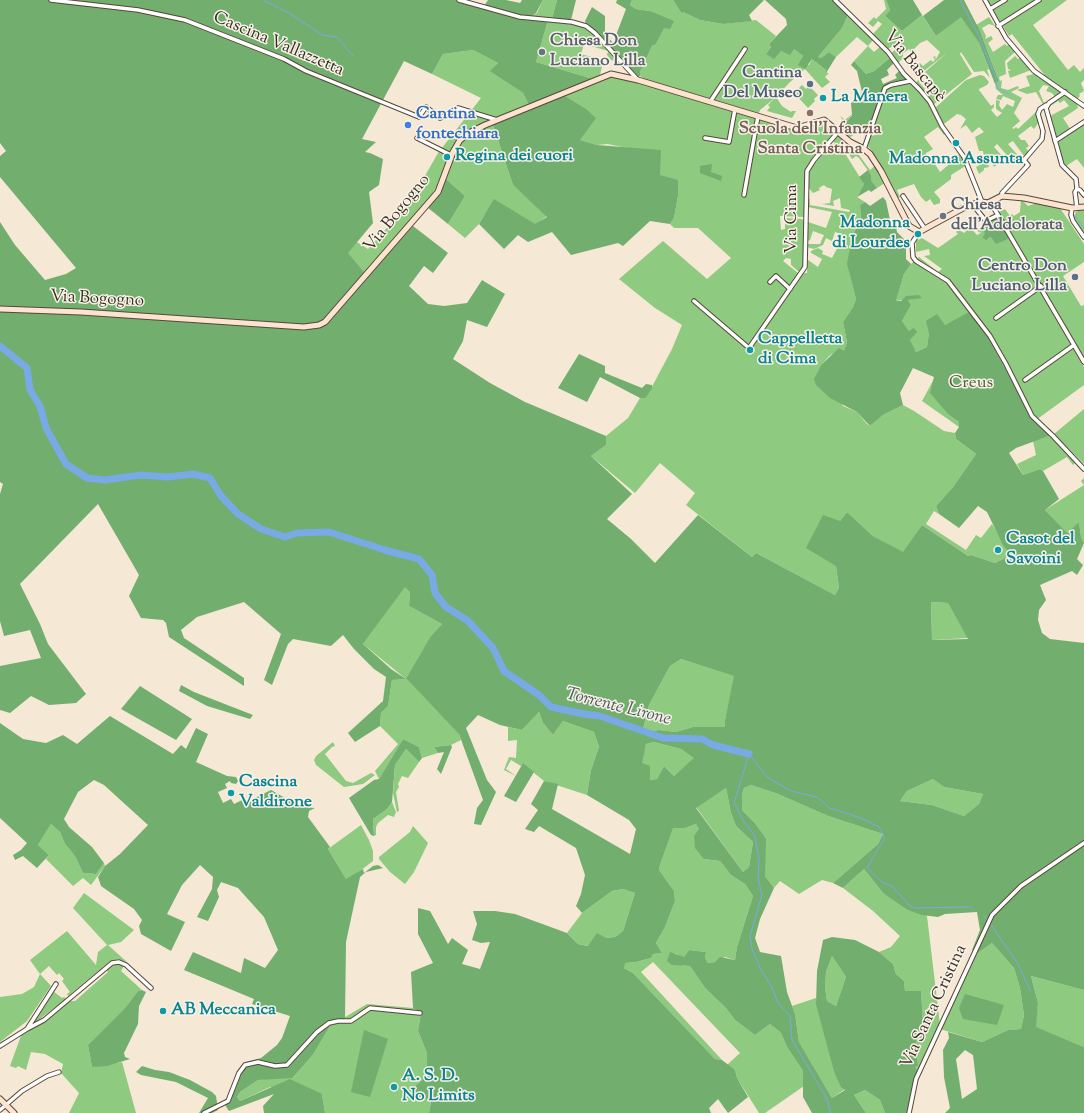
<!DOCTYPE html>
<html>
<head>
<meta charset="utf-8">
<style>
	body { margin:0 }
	canvas { display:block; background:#f5e8d5 }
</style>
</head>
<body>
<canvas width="1084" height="1113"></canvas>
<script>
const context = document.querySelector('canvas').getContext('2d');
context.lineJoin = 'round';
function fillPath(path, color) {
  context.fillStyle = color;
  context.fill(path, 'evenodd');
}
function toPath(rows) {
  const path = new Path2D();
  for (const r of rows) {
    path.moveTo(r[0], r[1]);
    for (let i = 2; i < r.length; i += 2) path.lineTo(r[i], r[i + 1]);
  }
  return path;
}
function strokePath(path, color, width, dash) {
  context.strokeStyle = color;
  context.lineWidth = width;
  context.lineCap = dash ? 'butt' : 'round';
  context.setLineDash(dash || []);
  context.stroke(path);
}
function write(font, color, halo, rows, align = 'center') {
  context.font = font + ' "Sorts Mill Goudy",serif';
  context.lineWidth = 3;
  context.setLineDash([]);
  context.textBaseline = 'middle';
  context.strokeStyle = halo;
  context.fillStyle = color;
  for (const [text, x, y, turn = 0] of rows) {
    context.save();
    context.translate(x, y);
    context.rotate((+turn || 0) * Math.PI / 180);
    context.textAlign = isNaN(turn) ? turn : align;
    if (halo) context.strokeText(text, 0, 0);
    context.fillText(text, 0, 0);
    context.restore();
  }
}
fillPath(toPath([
	[543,0,557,0,552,19,531,17,537,13],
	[632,0,673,0,682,14,683,12,700,20,723,24,756,20,776,36,769,44,771,47,766,54,794,49,803,56,799,65,809,65,812,59,826,70,827,73,829,73,825,77,830,82,822,88,805,69,789,83,776,97,782,106,791,112,792,111,796,111,792,118,767,111,770,107,768,105,776,97,760,110,759,113,644,79,640,76,640,72,652,46,656,44,664,27,650,11,636,9,630,5],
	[884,0,886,0,890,10,885,16,902,31,922,15,936,36,961,16,979,43,989,69,987,70,990,78,984,71,974,72,961,52,960,54,972,74,933,105,915,83,924,76,919,82,925,89,924,90,928,95,934,90,932,81,933,80,925,72,948,52,924,71,918,65,920,63,923,66,931,60,933,62,935,60,933,57,936,56,935,58,936,59,940,52,927,40,920,43,911,52,909,49,902,54,904,57,898,63,891,54,896,48,894,45,888,49,886,48,873,34,882,24,878,21,873,27,868,23,874,17,876,19,886,9],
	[987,0,1067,0,1033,25,1068,70,1074,65,1080,72,1084,68,1084,80,1081,83,1084,91,1079,94,1080,96,1077,99,1047,78,1012,34,1009,36],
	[848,15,873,40,868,46,874,52,882,45,891,57,874,71,866,74,854,61,868,46,857,37,836,57,829,52,821,58,818,57,842,28],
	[989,17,995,26,989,24,982,28,986,36,985,39,991,36,993,39,988,43,993,52,1005,44,1007,46,1009,44,1015,52,1005,61,1006,74,999,77,1000,81,1002,80,1001,88,1008,90,1018,86,1019,88,1011,92,1022,98,1014,113,1020,121,1012,128,1014,129,1016,127,1018,129,1036,112,1039,122,1034,129,1031,126,1018,136,1021,140,1025,140,1029,146,1026,148,1029,152,1024,156,1013,141,1008,144,1021,159,1014,161,1010,157,1007,160,1004,156,1006,154,997,144,994,147,1003,157,1000,159,1001,161,994,167,992,163,988,164,989,167,984,168,984,170,979,174,976,167,982,164,979,157,984,156,983,151,979,151,975,137,984,132,979,127,972,133,966,125,960,129,966,119,961,115,957,114,944,124,935,108,966,80,980,75,984,76,989,82,987,85,979,89,979,90,991,106,994,104,994,107,991,110,997,117,1002,113,996,109,996,100,1000,101,999,105,1002,110,1007,104,1013,107,1015,101,1003,96,1001,100,996,99,998,95,1003,95,996,89,995,84,999,81,980,31,976,25],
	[548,20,572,23,586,28,596,35,622,63,611,60,607,55,608,51,584,44,581,54,598,59,602,66,600,75,593,79,536,62],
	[473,50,498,63,491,71,523,93,529,105,486,123,453,148,437,187,427,202,365,274,347,253,357,242,368,249,410,202,438,153,481,98,432,74,443,54],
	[1015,56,1018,59,1020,58,1031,70,1010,78,1008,71,1011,70,1008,69,1007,63],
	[1034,74,1062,93,1056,98,1052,93,1046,91,1049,86,1043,85,1039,91,1044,103,1047,103,1044,106,1036,92,1027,94,1017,90,1030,86,1026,76],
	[619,76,762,120,800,129,823,122,835,133,806,171,805,217,780,216,781,230,785,229,785,218,802,219,804,221,804,266,801,271,798,271,791,265,791,259,786,258,783,261,798,273,807,273,808,260,818,267,822,259,811,253,811,251,818,248,823,251,822,254,832,258,840,243,842,234,835,232,832,241,826,238,823,245,814,249,807,247,807,244,820,244,824,235,813,231,810,240,808,241,808,222,826,228,832,212,808,207,808,194,809,195,810,205,849,212,850,210,841,208,840,198,833,201,834,206,822,204,830,203,832,189,826,187,824,185,819,188,820,190,813,193,808,187,809,171,831,143,833,145,835,143,833,141,835,139,839,136,846,141,841,147,864,184,857,197,865,202,860,205,861,219,852,237,849,271,856,299,853,307,843,322,847,342,844,352,837,351,829,356,822,364,843,406,857,412,867,424,870,426,883,415,903,405,914,411,944,431,955,433,956,439,976,454,953,487,936,506,939,514,934,511,926,524,966,550,976,535,981,538,992,524,1011,555,995,563,971,555,968,556,922,525,903,553,873,536,847,512,840,521,836,566,839,588,835,595,756,553,752,557,686,505,695,493,660,463,635,493,591,456,606,445,606,436,628,418,640,398,646,398,672,349,682,325,655,308,619,279,663,241,707,279,731,258,698,228,674,228,670,224,674,218,678,196,660,175,628,148,607,144,597,145,580,140,563,95,609,77],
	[911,82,928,103,946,133,944,135,938,127,924,137,933,149,926,153,927,159,924,162,927,165,933,161,940,172,953,161,955,164,959,161,956,157,960,154,967,165,951,175,951,179,934,192,940,199,940,203,934,205,930,199,926,202,921,197,914,184,897,190,900,197,896,199,879,161,868,146,870,136,876,135,873,131,886,89],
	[802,85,806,89,809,86,818,95,814,99,815,101,808,108,794,93],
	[1065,94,1077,103,1078,108,1063,118,1071,130,1056,138,1050,116,1069,106,1064,100,1060,103,1058,101,1047,108,1050,103],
	[852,114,842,127,861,129,849,138,828,120,839,127,844,122,840,116,845,120],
	[1084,123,1084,168,1077,159,1066,166,1060,156,1056,141],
	[493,125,513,185,547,216,535,225,485,214,479,224,465,238,448,224,465,196,446,179,451,163,459,145,470,134],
	[845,147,859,155,870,170,876,165,885,183,877,188,871,180,871,175,859,158,856,156,852,159],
	[1021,199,1028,206,1040,202,1058,205,1084,244,1084,262,1063,276,1081,306,1084,305,1084,358,999,212,1005,209,1010,216,1012,214,1014,216,1020,212],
	[1084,208,1084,234,1073,218,1076,212],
	[970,227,977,235,981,233,979,230,981,228,986,234,982,237,988,239,991,237,1010,238,1084,367,1084,385,1036,420,1018,393,987,335,969,313,929,333,927,347,916,352,909,340,909,331,902,321,911,305,908,300,921,297,896,301,904,274,911,264,919,257,938,272,942,269,924,256,930,255,929,249,916,252,916,241,922,238,938,248,958,234,956,232,959,230,964,233],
	[935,377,949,415,959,422,959,427,922,401],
	[1084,409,1084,464,1054,434,1052,436,1076,462,1073,465,1067,457,1043,471,1040,469,1023,475,1017,464,1036,455,1033,441,1054,434],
	[1084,478,1084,543,1081,537,1079,522,1067,534,1045,510,1084,485,1081,481],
	[405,586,410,592,409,606,442,624,431,636,461,740,451,745,434,747,438,753,422,758,419,747,403,739,379,779,375,771,398,744,380,726,381,713,388,706,392,680,406,679,363,644],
	[931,602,948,603,968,638,932,640],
	[681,659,735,676,725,720,725,727,693,727,676,732,659,730,647,732,643,729,649,705,670,666],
	[539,712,543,723,553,735,563,721,594,732,599,747,591,770,587,795,544,781,523,764,521,766,511,760,506,769,516,776,504,770,509,757,516,758,517,740,508,741,508,727,522,730],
	[333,742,335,746,332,747,325,754,346,781,353,783,371,773,375,775,363,784,344,787,316,765,314,760,316,756],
	[654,742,681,749,695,758,674,776,664,766,657,779,650,780,645,765,641,763,646,744],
	[406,749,419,762,408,778,402,776,398,784,399,787,396,792,399,811,397,812,393,793,395,765],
	[933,779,944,787,983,794,979,804,964,816,932,805,900,801,907,791],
	[751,785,778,794,828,816,883,834,878,844,833,883,822,880,799,894,780,881,774,888,765,876,765,839,754,822,742,810,742,795,744,788],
	[726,788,731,813,736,826,753,842,749,867,743,872,696,807],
	[392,802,396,812,394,817,388,815,378,823,376,827,376,835,374,836,373,819,387,809],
	[51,824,60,832,65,844,75,856,83,873,96,874,104,863,105,866,91,885,83,878,73,886,46,859,49,855,38,845],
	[696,824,700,829,704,859,720,861,731,875,745,884,753,896,737,947,735,960,725,957,715,962,708,963,705,958,706,952,689,950,684,957,681,957,675,953,683,966,690,966,705,988,726,1008,735,1020,755,1035,770,1024,781,1033,787,1047,803,1071,804,1086,765,1113,759,1113,737,1078,735,1070,727,1065,740,1053,653,962,641,972,722,1060,715,1059,633,973,624,968,624,963,636,962,651,958,653,954,662,953,656,943,665,927,675,901,674,891,659,870,660,865,673,827,685,828],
	[361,825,369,840,373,851,373,861,352,877,346,879,328,849],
	[413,826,428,843,414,872,405,884,390,872,379,859,379,857,410,832],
	[864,869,883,893,927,916,940,1025,918,1072,914,1067,918,1066,916,1043,923,1022,921,991,905,991,904,981,896,974,893,964,879,952,891,947,900,936,873,911,843,888],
	[623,889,635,893,623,931,615,937,606,938,589,946,578,944,567,933,582,913,612,891],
	[84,893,134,930,121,942,108,945,127,962,118,959,109,962,68,996,67,994,70,992,62,981,64,979,59,973,57,975,49,966,40,974,51,986,27,1021,0,1042,0,997,22,994,34,987,40,974,30,960,67,931,96,965,98,952,107,945,73,908],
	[992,943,1014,968,1020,988,1024,1015,1021,1029,1008,1030,982,1042,940,1029,976,952,978,953],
	[832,956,846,977,836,1006,827,1001,825,988,826,972],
	[116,964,124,966,121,971,142,990,138,991,124,1009,88,1045,92,1067,122,1062,136,1113,69,1113,79,1093,61,1073,63,1064,45,1054,31,1052,26,1070,18,1066,16,1068,10,1066,22,1033,44,1022,69,1001,75,1001,108,972,106,970],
	[1031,976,1084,990,1084,1047,1035,1027,1038,1003],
	[53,991,62,998,64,997,66,999,33,1024,32,1023],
	[816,998,834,1072,845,1089,832,1098,799,1042,795,1014,792,1006],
	[367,1004,413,1008,421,1013,418,1031,427,1053,427,1076,414,1087,431,1102,429,1113,325,1113,322,1094,270,1087,240,1101,237,1097,240,1092,258,1080,266,1079,314,1053,330,1026],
	[865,1090,880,1100,885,1113,866,1113,854,1095]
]), '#8eca7f');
fillPath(toPath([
	[0,0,456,0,520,18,548,20,536,62,593,79,529,105,523,93,490,71,498,63,473,50,443,54,432,74,404,61,362,139,376,142,365,152,370,153,383,159,379,185,369,192,373,223,348,253,367,276,413,226,448,253,433,273,424,266,409,286,428,304,444,306,467,303,482,280,505,294,487,327,467,320,463,341,453,359,490,383,525,402,606,436,606,445,591,456,632,494,607,519,631,539,655,563,698,515,752,557,756,553,835,595,839,588,836,566,806,548,823,515,840,521,847,512,873,536,903,552,922,525,968,556,971,555,995,563,1011,555,1003,545,987,512,978,506,959,528,939,514,936,506,953,487,976,454,956,439,955,433,959,427,959,422,949,415,930,393,934,377,913,368,900,393,903,405,883,415,870,426,857,412,830,398,816,385,814,379,822,364,839,348,844,351,847,342,843,322,853,307,856,299,847,264,852,237,861,219,860,205,865,202,870,206,883,197,886,201,890,220,895,222,897,232,906,241,906,259,911,264,904,274,896,301,901,301,906,296,919,295,922,298,908,300,911,305,902,321,909,331,914,328,917,332,910,340,916,352,927,347,929,333,926,321,937,314,945,325,969,312,987,335,1027,409,1044,427,1050,429,1054,434,1016,448,1009,453,1023,475,1040,469,1043,471,1059,499,1045,510,1067,533,1079,522,1081,537,1084,543,1077,559,1083,565,1077,575,1072,571,1040,585,1046,600,1039,610,1038,620,1042,633,1050,639,1084,643,1084,990,1031,976,1038,1003,1036,1027,1084,1047,1084,1113,945,1113,950,1108,944,1077,943,1050,949,1038,948,1032,982,1042,1008,1030,1021,1029,1024,1015,1020,988,1014,968,992,943,978,953,972,950,980,930,977,912,945,914,938,917,922,915,908,910,883,893,864,869,843,888,833,883,878,844,883,834,828,816,778,794,751,785,744,788,742,795,742,810,754,822,766,839,765,876,774,888,760,919,755,938,760,952,781,956,787,992,795,1014,799,1042,832,1098,845,1090,841,1087,834,1072,816,1004,817,971,823,940,832,937,855,940,879,952,893,964,896,974,904,981,905,991,921,991,923,1022,916,1043,918,1066,915,1067,918,1072,908,1113,885,1113,880,1100,865,1090,854,1095,866,1113,812,1113,803,1097,803,1071,787,1047,781,1033,770,1024,755,1035,735,1020,726,1008,705,988,690,966,672,965,667,961,670,952,684,957,689,950,706,952,705,958,708,963,715,962,720,957,735,960,737,947,753,896,745,884,731,875,720,861,704,859,695,848,694,836,699,829,696,824,685,828,673,828,660,865,659,870,674,891,675,901,665,927,656,943,662,953,653,954,651,958,636,962,625,963,624,968,633,973,715,1059,722,1060,735,1070,737,1078,748,1097,728,1113,718,1099,709,1108,711,1113,429,1113,431,1102,414,1093,414,1087,427,1076,427,1053,418,1031,421,1013,413,1008,411,972,433,963,418,934,418,908,430,911,448,944,452,938,468,950,462,964,480,969,490,942,481,943,472,940,477,924,473,911,495,911,515,914,567,933,578,944,588,946,597,933,606,938,615,937,623,931,635,893,623,889,612,891,582,913,576,906,581,894,585,875,576,848,539,826,534,832,525,829,538,810,531,804,544,781,558,784,552,809,630,854,636,829,629,820,587,795,591,770,599,747,594,732,563,721,553,735,543,723,539,712,522,730,500,725,478,715,466,728,487,780,496,792,481,825,474,824,477,808,483,800,459,734,407,679,392,680,388,706,381,713,380,726,355,742,348,733,383,701,386,677,374,669,354,649,343,635,331,646,293,639,288,644,272,685,264,680,281,634,244,602,197,617,181,630,184,638,244,678,244,686,169,637,166,623,163,620,141,618,129,596,139,575,98,504,20,584,40,624,48,644,86,694,76,703,49,705,31,696,10,713,0,710,0,666,41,658,30,630,4,636,0,621,0,494,3,484,0,482,0,222,15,245,45,280,66,274,76,268,0,177,0,156,6,151,0,143],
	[405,587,410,592,409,606,442,624,431,636,406,679,391,669,363,644],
	[931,602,948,603,968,639,932,640],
	[681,659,734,676,725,720,725,727,693,727,676,732,659,730,647,732,643,729,649,705,670,666],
	[654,742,681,749,694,758,674,776,664,766,657,779,650,780,650,766,642,763,646,744],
	[933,779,944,787,983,794,979,804,964,816,932,805,900,801,907,791],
	[726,788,731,813,736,826,753,842,749,867,743,872,696,808],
	[832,956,846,977,836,1006,827,1001,825,988,826,972],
	[965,1050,973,1055,977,1089,962,1099,956,1059],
	[488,0,506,0,520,3,522,0,543,0,536,13,531,17,524,17,484,6],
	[557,0,576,0,571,20,552,19],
	[617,0,632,0,630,5,636,9,650,11,674,21,670,29,664,28,656,44,652,46,640,72,640,76,638,77,596,31,587,26,585,21,592,7,605,16,605,34,613,43,626,9,616,3],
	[673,0,764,0,749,15,752,21,723,24,700,20,683,12,682,14],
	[765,0,833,0,848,15,842,28,818,57,821,58,829,52,836,57,826,73,826,70,812,59,805,69,798,65,803,56,794,49,790,55,781,51,774,59,766,54,771,47,769,44,787,25,786,19],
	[886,0,913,0,922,15,902,31,885,16,890,10],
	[944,0,964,0,980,31,992,63,999,81,995,84,979,43,961,17,936,36,923,16],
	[891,57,895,62,887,70,889,75,881,79,883,84,897,78,895,75,901,69,907,77,906,80,891,82,885,86,868,131,855,128,846,132,842,127,852,115,851,103,862,92,857,71,851,65,854,61,866,74,874,71],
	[563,95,586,109,596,118,580,140,597,145,661,150,660,175,678,180,678,196,674,218,670,224,650,221,623,246,618,243,571,255,552,232,528,242,518,235,504,249,479,224,494,199,535,224,547,217,513,185,493,125,529,107],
	[712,164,711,172,722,176,721,181,700,173,700,166],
	[868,170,871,175,871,180,877,188,871,192,869,190,857,197,864,184,859,177],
	[446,179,465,196,448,224,427,207,440,193],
	[997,216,1010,238,996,244,991,237,986,240,982,237,985,234,982,228,979,230,980,233,977,230],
	[579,354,605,366,605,373,642,388,646,384,652,385,652,388,646,398,640,398,600,377,587,402,558,388],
	[181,685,194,692,253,715,250,719,207,706,179,691],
	[140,686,192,719,176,740,121,709],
	[110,716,173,754,181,745,186,749,196,728,208,734,196,762,227,776,236,777,238,781,236,784,231,783,230,781,225,784,227,788,218,792,223,803,231,799,234,804,244,799,247,802,271,790,301,807,315,808,309,811,308,817,330,847,328,849,346,879,363,869,364,873,373,866,378,865,383,868,366,872,360,877,346,942,345,1018,330,1026,314,1053,292,1078,258,1080,240,1092,237,1097,240,1101,290,1079,322,1094,325,1113,264,1113,263,1106,274,1094,229,1111,225,1105,235,1090,246,1062,261,1058,277,1045,282,1038,290,1016,252,1004,254,999,184,970,193,952,241,973,244,958,265,968,278,950,264,917,238,888,221,882,217,890,219,897,208,921,197,917,212,889,213,877,200,865,182,885,167,914,185,922,171,951,141,934,139,926,142,920,134,909,101,886,98,877,105,866,120,854,148,825,104,785,94,780,78,792,64,819,69,827,92,847,104,863,96,874,83,873,75,856,65,844,60,832,51,824,38,845,49,855,37,868,23,856,15,860,13,855,21,850,27,843,0,818,0,723,23,739,46,743,63,735,77,744],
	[403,739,419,747,422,758,419,762,406,749,395,765,392,802,387,809,373,819,374,836,371,835,349,798,374,780,379,779],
	[451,745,452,747,441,774,437,769,444,752,438,753,434,747],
	[523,763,534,772,516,802,504,796],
	[142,990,146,992,139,1006,138,1024,124,1053,125,1057,130,1059,107,1066,92,1067,88,1045,124,1009,138,991],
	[965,994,1004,1005,997,1025,963,1019,959,1008],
	[364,1030,388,1039,370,1097,351,1092],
	[142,1066,155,1070,169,1072,190,1080,212,1092,216,1096,218,1110,212,1113,199,1113,208,1098,176,1082,141,1075,136,1072]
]), '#72ae6e');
strokePath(toPath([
	[263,0,289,13,322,35,337,37,353,56],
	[960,0,977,32,996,78,997,88,1009,94],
	[1075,216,1084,228],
	[749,754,734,803,744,822,755,836,759,859,758,878,762,895,750,936,752,949,761,970,772,987,778,1003,790,1016,792,1040,826,1097,831,1113],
	[749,754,767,777,791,791,817,797,830,808,861,818,879,827,884,836,884,839,867,868,882,882,893,887,908,904,914,908,970,907,973,909],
	[984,916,987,920],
	[990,923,1018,964,1031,992]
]), '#7aaae5', 1);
strokePath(toPath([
	[0,346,27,368,30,390,40,406,46,428,66,464,87,478,105,480,141,475,168,477,193,474,210,478,221,496,238,514,261,529,285,537,297,533,329,532,388,551,419,559,432,575,435,593,446,607,467,620,493,648,504,671,539,695,551,707,584,714,600,716,663,738,702,739,713,745,749,754]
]), '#7aaae5', 7);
const street = toPath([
	[51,0,138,10,185,20,284,59,306,71,419,117,426,107,440,118,458,108,497,120],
	[459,0,520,17,572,22,586,26,595,33,637,79],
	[835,0,888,52,904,74,920,90,930,102,942,126,964,157,982,202],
	[985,0,1006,38,1034,71,1084,106],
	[990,9,1005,0],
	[998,26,1039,0],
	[1065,92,1049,103,1046,108,1062,165,1076,179,1077,189],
	[710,102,745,49],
	[417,138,451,155],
	[705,138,729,142,735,109],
	[1055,141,1084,122],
	[864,149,885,88,891,85,910,81],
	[744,195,758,116],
	[903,196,925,229],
	[1002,196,1002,193,1028,165,1024,160,1042,139,1043,131,1038,114,1040,109,1046,105],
	[988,203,992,205,998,215,1084,362],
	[973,205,986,221,998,215],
	[1072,208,1071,215,1073,221,1084,237],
	[1077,208,1075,192,1077,189,1080,190,1084,195],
	[919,232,912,243,913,257,916,261,948,281,990,336,1006,364,1032,416,1053,436,1084,469],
	[770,282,776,276,790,289],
	[694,301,749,348,805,267,807,171,814,160,838,132],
	[996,318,1041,286],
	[1025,380,1074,345],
	[27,1029,44,1020,112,963,119,962,126,965,151,988],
	[0,1046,27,1029,56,984],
	[0,1110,22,1091,47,1076,59,1072],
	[204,1113,228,1101,239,1073,245,1065,258,1062,275,1066,287,1065,317,1032,329,1023,338,1021,351,1021,370,1008,420,1013],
	[909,1113,916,1079,992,915,1021,886,1084,843]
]);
const secondary = toPath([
	[0,309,81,312,304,327,319,325,325,322,438,192,453,152,460,140,469,133,485,125,611,74,638,80,797,128,824,120,850,142,864,149,870,154,881,171,909,226,919,232,967,206,982,202,988,203,1002,196,1024,198,1072,208,1084,207],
	[0,1099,14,1113]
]);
strokePath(street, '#574639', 5.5);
strokePath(secondary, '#574639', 7);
strokePath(street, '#fff', 3.5);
strokePath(secondary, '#fde4d1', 5);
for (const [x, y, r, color] of [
	[542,52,4,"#6b7280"],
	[810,84,4,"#5c6f8a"],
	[823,98,4,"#0f9aa8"],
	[810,113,4,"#8d6e63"],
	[408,125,4,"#3f7fe0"],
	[956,143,4,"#0f9aa8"],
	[447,157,4,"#0f9aa8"],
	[943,216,4,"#6b7280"],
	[918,234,4,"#0f9aa8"],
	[1075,277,4,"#5c6f8a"],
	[750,350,4,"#0f9aa8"],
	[998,550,4,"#0f9aa8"],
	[231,793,4,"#0f9aa8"],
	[163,1011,4,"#0f9aa8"],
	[394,1087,4,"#0f9aa8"]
]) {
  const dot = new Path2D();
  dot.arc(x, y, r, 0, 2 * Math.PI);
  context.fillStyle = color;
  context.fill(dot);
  strokePath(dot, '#f7f3e8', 1.5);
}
write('bold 17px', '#5b616d', '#f7f3e8', [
	["Chiesa Don",550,42],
	["Luciano Lilla",550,62],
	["Chiesa",951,206],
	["dell'Addolorata",951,226]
], 'left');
write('17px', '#3b2a1e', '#f7f3e8', [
	["Cascina Vallazzetta",278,45,23],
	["Via Bascapè",914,67,51],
	["Via Bogogno",398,214,-51],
	["Via Cima",793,219,-90],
	["Via Bogogno",97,300,3],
	["Via Santa Cristina",935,1007,-65]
]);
write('bold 17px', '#4e5e75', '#f7f3e8', [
	["Cantina",802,74],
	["Del Museo",802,94],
	["Centro Don",1067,267],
	["Luciano Lilla",1067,287]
], 'right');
write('bold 17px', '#0d838f', '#f7f3e8', [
	["La Manera",831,98],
	["Regina dei cuori",455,157],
	["Madonna Assunta",956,160,"center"],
	["Madonna",910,224,"right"],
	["di Lourdes",910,244,"right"],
	["Cappelletta",758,340],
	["di Cima",758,360],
	["Casot del",1006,540],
	["Savoini",1006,560],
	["Cascina",239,783],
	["Valdirone",239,803],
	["AB Meccanica",171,1011],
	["A. S. D.",402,1077],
	["No Limits",402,1097]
], 'left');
write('bold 17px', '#366cbe', '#f7f3e8', [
	["Cantina",416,115],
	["fontechiara",416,135]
], 'left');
write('bold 17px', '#785e54', '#f7f3e8', [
	["Scuola dell'Infanzia",810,130],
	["Santa Cristina",810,150]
]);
write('17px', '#545a3b', '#f7f3e8', [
	["Creus",971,384]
]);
write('italic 18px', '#515764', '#f7f3e8', [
	["Torrente Lirone",618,708,14]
]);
</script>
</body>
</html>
